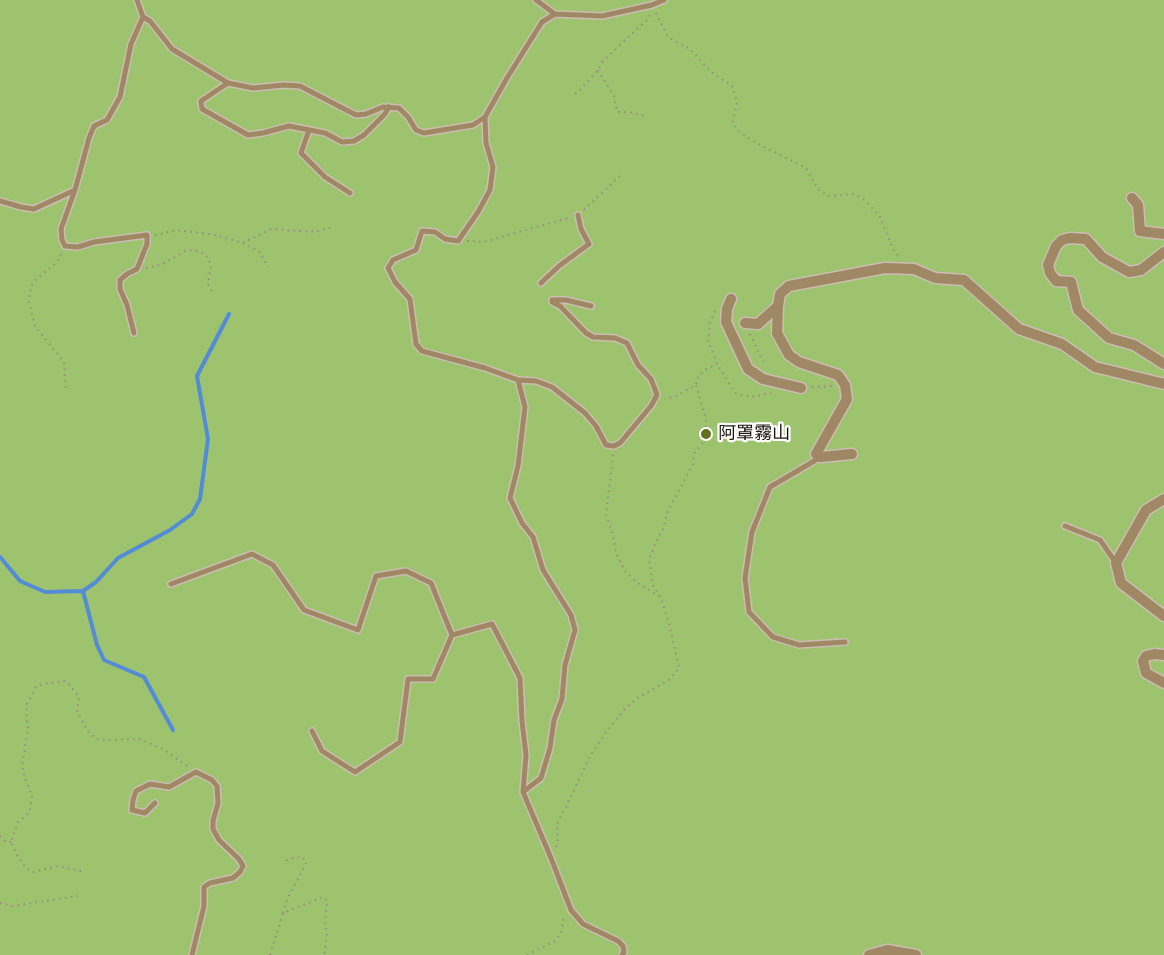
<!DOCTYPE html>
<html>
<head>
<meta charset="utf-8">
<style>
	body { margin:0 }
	canvas { display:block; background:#f3e2d5 }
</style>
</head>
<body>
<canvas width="1164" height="955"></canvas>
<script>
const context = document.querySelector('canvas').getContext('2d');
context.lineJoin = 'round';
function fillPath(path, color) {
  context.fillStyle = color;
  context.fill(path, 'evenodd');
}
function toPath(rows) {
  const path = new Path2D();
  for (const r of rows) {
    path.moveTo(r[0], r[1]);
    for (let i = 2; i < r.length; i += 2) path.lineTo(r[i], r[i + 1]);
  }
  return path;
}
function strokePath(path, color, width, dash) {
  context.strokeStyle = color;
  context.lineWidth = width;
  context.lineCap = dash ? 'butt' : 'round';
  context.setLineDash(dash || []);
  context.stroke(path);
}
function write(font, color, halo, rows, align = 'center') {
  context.font = font + ' "DejaVu Sans","Noto Sans TC",sans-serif';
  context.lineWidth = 4.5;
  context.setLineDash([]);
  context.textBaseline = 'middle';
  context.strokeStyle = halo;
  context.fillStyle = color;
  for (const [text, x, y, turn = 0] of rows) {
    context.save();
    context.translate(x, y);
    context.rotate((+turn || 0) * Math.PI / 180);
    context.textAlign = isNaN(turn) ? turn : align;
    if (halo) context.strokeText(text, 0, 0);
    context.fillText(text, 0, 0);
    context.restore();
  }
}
fillPath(toPath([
	[0,0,1164,0,1164,955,0,955]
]), '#9dc36f');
strokePath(toPath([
	[0,557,20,581,45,592,83,591,96,582,118,558,170,530,192,514,200,499,208,439,197,376,229,314],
	[83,591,97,645,104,660,144,677,173,730]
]), '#548bd6', 4);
const service = toPath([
	[137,0,143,17,150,21,172,49,228,83,253,88,284,85,300,86,356,115,366,114,383,107,399,108,408,117,416,130,424,133,473,125,485,117],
	[536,0,555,14],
	[555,14,602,16,652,5,664,0],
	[228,83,201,101,202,109,248,135,263,133,289,126,325,133,342,142,354,141,364,135,384,115,389,107],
	[309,130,301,153,325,177,350,193],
	[75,190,61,229,62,240,65,246,78,247,94,242,147,235,147,244,137,269,127,274,120,280,120,289,127,305,134,333],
	[0,201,21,207,34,209,75,190,89,138,94,126,107,120,120,97,131,44,143,17],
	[541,283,559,266,589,244,581,229,578,215],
	[518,380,536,381,552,387,585,413,596,426,606,445,614,446,620,443,651,406,657,395,651,379,638,365,627,343,615,338,593,337,586,333,560,306,552,302,552,300,566,300,591,306],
	[821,457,770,487,752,532,745,578,749,612,773,637,799,645,845,642],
	[1065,526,1100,540,1116,563],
	[171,584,252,554,273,565,304,610,358,630,376,576,406,571,431,583,452,635],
	[312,731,322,751,355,772,400,742,408,679,433,679,452,635,492,624,520,678,522,721,526,755,523,792,551,858,571,910,583,924,618,941,623,946,624,952,622,955],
	[523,792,541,778,550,748,554,720,562,699,565,665,575,630,571,615,543,570,533,537,522,523,510,498,518,466,525,407,518,380,485,368,422,351,416,344,410,299,395,282,388,268,393,260,416,250,422,231,435,232,445,239,458,241,478,212,490,190,493,167,486,143,485,117,507,78,542,22,555,14],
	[155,803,145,813,132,810,133,800,136,791,150,784,169,787,196,772,212,780,217,786,218,803,213,821,213,829,219,840,239,859,243,866,240,872,233,878,210,883,204,887,204,906,192,955]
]);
const minor = toPath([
	[1132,198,1138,205,1140,231,1164,234],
	[1164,252,1141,270,1129,272,1102,257,1086,239,1070,238,1062,240,1056,246,1048,265,1050,273,1056,281,1071,282,1078,310,1109,338,1134,345,1164,364],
	[731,299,727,309,726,322,748,369,763,379,801,388],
	[745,323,758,324,778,306],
	[852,454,821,457,816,454,847,399,845,385,838,375,799,362,789,355,777,333,778,306,780,294,789,286,885,268,914,269,935,278,964,280,1019,329,1062,344,1095,367,1164,384],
	[1164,499,1146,510,1116,563,1121,583,1164,616],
	[1164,655,1154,654,1146,656,1143,661,1146,673,1164,683],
	[869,955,887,950,916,955]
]);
strokePath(service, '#ccbdb2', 8);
strokePath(minor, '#ccbdb2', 13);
strokePath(toPath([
	[656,13,668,37,691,50,711,72,732,86,737,102,733,122,738,131,756,143,806,168,818,189,828,196,854,194,865,200,880,217,894,251,900,257],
	[598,70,614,96,617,112,628,112,646,116],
	[575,94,580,90,598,70,603,61,649,18,650,14],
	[584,210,623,173],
	[155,235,177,230,215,235,243,243,259,251,268,267],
	[467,241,484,242,571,217],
	[243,243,271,229,315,232,333,227],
	[61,254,57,262,33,282,30,292,29,302,35,326,64,362,66,392],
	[146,268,163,264,185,251,195,250,206,255,211,265,208,284,210,289,213,292],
	[715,311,710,322,708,340,717,364,735,393,751,397,771,393],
	[750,334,763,362],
	[696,384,698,377,706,369,717,364],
	[812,387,833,386],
	[613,455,606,515,612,531,616,553,625,571,636,582,659,596],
	[0,836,6,842,11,842],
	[556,847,558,840,557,824,567,805,590,756,606,732,624,710,636,699,670,679,679,668,669,623,661,598,653,585,649,560,656,542,663,529,667,513,693,464,694,453,706,439,706,418,696,385,677,396,665,399],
	[81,871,58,866,33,872,27,869,18,857,11,842,18,822,26,816,30,809,32,796,26,781,22,766,28,728,26,713,27,704,36,687,43,684,64,681,68,683,79,697,77,712,89,733,97,739,107,740,139,739,163,749,189,767],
	[0,903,12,906,78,896],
	[283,913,287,899,306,864,306,861,302,857,293,858,288,859,285,863],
	[270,955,283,913,323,897,327,901,325,924,327,933,324,955],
	[527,955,555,941,561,933,564,916]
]), '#988b82', 2, [1.5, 4.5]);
strokePath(service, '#a08865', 5);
strokePath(minor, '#a08865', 10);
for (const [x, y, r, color] of [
	[706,434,6,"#61711e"]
]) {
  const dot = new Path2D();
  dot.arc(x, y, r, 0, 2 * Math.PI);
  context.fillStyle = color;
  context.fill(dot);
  strokePath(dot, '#fff', 2);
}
write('18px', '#1c1612', '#fff', [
	["阿罩霧山",718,434]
], 'left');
</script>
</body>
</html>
